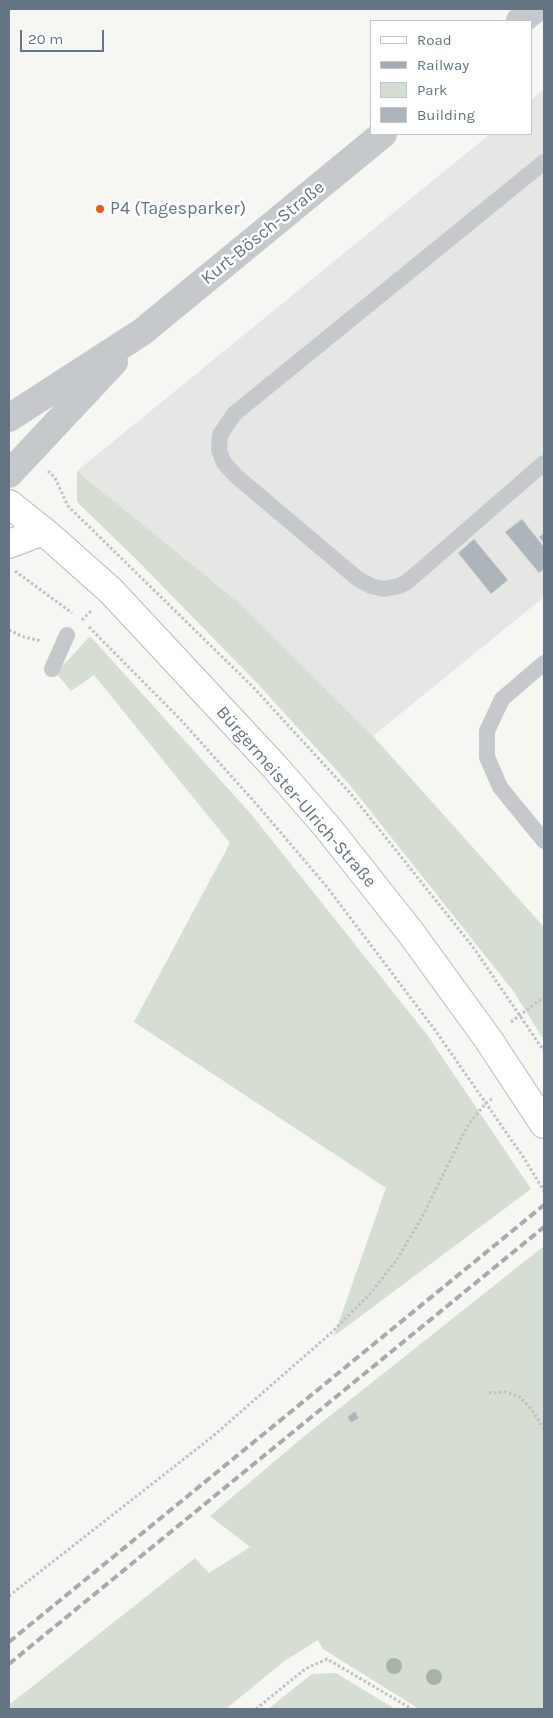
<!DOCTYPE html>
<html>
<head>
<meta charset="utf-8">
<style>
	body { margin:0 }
	#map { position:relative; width:553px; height:1718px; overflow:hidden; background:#f6f6f2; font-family:Karla,sans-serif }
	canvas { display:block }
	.frame { position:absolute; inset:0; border:10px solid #637485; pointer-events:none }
	.legend { position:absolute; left:370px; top:20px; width:162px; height:115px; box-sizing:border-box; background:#fff; border:1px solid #c1c7ce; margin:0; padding:6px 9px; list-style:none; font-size:15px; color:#637485 }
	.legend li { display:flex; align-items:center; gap:10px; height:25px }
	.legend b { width:25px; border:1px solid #c1c7ce }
	.scale { position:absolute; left:20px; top:30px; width:84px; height:22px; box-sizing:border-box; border:2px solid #637485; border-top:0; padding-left:6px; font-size:15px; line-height:18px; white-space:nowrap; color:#637485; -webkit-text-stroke:4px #fff; paint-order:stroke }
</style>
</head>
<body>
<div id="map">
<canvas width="553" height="1718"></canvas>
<div class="frame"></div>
<ul class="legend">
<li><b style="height:6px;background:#fff"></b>Road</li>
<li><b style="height:6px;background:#a5abb1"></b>Railway</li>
<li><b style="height:14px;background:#d6ded3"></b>Park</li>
<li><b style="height:14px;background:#adb4ba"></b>Building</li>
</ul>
<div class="scale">20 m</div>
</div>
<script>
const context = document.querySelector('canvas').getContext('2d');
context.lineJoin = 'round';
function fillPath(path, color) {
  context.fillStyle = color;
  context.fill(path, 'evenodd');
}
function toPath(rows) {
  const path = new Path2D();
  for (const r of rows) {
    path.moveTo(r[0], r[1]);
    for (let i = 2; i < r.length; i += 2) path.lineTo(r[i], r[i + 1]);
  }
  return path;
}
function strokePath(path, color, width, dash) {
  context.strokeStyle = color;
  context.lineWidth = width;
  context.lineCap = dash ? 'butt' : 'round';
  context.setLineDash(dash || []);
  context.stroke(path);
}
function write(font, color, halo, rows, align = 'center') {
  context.font = font + ' Karla,sans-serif';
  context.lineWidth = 5;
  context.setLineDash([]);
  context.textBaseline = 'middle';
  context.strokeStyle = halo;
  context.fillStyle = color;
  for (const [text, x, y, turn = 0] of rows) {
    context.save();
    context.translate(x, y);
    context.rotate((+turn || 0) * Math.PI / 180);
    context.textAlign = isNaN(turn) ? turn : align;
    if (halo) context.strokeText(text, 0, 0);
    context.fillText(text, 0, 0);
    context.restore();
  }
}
fillPath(toPath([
	[544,89,544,597,373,736,237,601,77,471,490,134,532,134,532,99]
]), '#e6e7e5');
fillPath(toPath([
	[77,471,237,601,373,736,544,927,544,1040,514,992,349,784,257,683,138,561,77,502],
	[90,636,251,814,428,1036,531,1189,334,1336,386,1188,134,1022,230,843,94,675,71,691,56,673],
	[544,1246,544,1709,419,1709,323,1649,318,1640,283,1662,226,1709,9,1709,9,1705,195,1558,209,1573,250,1547,210,1516,302,1438],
	[336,1673,395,1709,268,1709,312,1674]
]), '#d6ded3');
const building = toPath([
	[522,519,544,547,544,569,539,573,505,532,522,519],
	[544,533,544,543,539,537,544,533],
	[474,539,508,580,491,594,458,553,474,539],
	[355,1411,359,1418,351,1423,347,1417,355,1411]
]);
fillPath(building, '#adb4ba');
strokePath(building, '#d7d7d5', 1);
const secondary = toPath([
	[9,504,48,535,111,591,275,767,328,828,411,933,488,1039,544,1124]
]);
const highway = toPath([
	[9,544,43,531]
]);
strokePath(secondary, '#b7bcc1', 30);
strokePath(highway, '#b7bbbe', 30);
strokePath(toPath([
	[48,471,55,478,68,506,253,687,351,794,473,947,544,1051],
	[15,571,72,613],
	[82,620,92,610],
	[89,627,180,719,259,807,327,887,435,1030,524,1158,544,1191],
	[9,630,24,637,41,641],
	[511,1022,544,997],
	[489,1393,506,1392,520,1397,532,1410,544,1429],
	[9,1596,212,1437,331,1333,369,1295,396,1261,421,1219,468,1125,486,1103,493,1098],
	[256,1709,305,1669,327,1659,412,1709]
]), '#bfc1c3', 3, [2.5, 2.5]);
strokePath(toPath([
	[544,162,234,414,220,435,219,450,224,463,236,476,358,579,371,586,384,589,399,586,407,582,544,463],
	[544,663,502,699,487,731,487,757,500,787,544,841],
	[52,669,67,635]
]), '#c5c9cc', 16);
strokePath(toPath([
	[520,21,535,9],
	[9,418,142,332,383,134],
	[9,474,114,362]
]), '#c5c9cc', 28);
strokePath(secondary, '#fff', 28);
strokePath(highway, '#fff', 28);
strokePath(toPath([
	[9,1642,544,1205],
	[9,1664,544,1227]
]), '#a5abb1', 4, [8, 4]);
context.fillStyle = '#a7b3a3';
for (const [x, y] of [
	[394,1666],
	[434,1677]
]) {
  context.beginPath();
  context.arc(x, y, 8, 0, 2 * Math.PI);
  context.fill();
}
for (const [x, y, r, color] of [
	[100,209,5,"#ed571a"]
]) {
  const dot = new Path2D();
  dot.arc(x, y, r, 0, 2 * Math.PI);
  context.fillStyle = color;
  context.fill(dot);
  strokePath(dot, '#fff', 2);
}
write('18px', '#637485', '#fff', [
	["P4 (Tagesparker)",110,209]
], 'left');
write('18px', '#637485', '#fff', [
	["Kurt-Bösch-Straße",263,233,-39],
	["Bürgermeister-Ulrich-Straße",296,797,49]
]);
</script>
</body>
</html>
